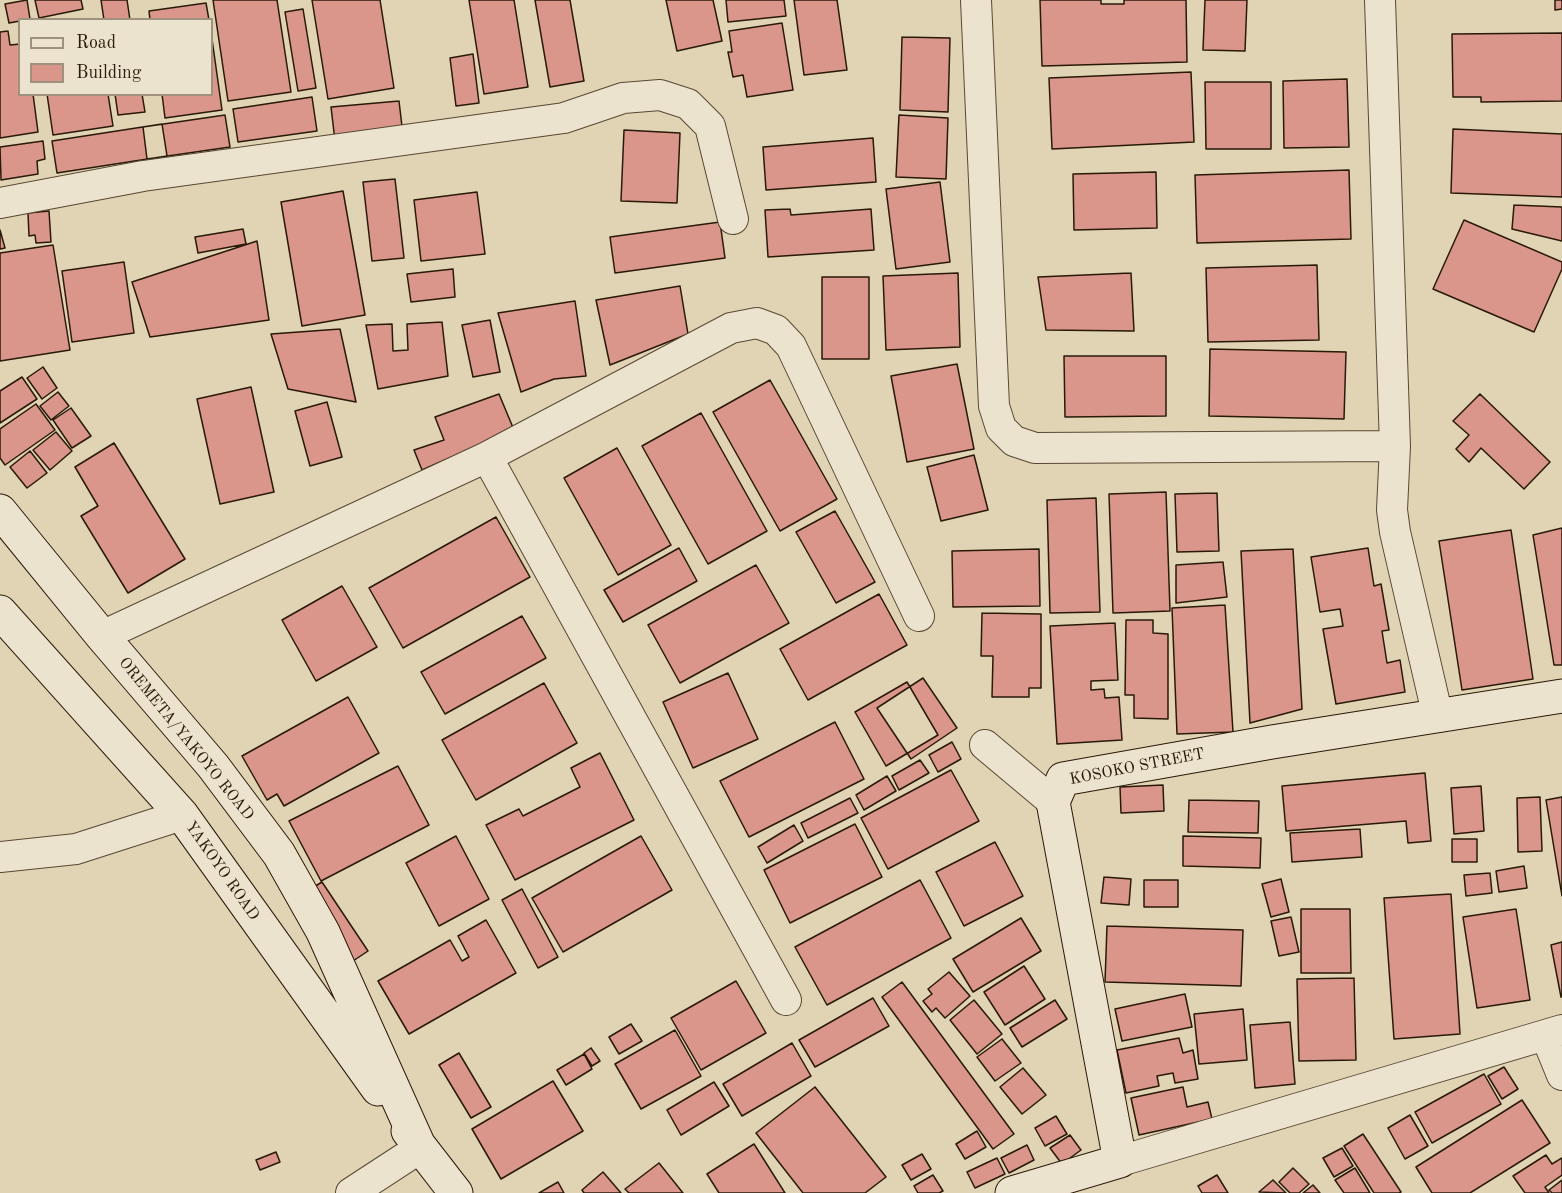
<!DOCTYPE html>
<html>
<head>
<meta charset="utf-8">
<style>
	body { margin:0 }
	#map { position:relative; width:1562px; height:1193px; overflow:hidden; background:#e1d4b4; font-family:"Old Standard TT",serif }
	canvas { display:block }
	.legend { position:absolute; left:18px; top:18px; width:195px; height:78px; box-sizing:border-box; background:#ece3ce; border:2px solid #9e927f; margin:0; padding:8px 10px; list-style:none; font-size:18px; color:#291908 }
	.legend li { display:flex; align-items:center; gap:12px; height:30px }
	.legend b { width:30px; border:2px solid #9e927f }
</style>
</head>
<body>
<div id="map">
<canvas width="1562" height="1193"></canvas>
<ul class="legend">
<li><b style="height:8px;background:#ece3ce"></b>Road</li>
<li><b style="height:16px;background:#da968b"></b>Building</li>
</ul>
</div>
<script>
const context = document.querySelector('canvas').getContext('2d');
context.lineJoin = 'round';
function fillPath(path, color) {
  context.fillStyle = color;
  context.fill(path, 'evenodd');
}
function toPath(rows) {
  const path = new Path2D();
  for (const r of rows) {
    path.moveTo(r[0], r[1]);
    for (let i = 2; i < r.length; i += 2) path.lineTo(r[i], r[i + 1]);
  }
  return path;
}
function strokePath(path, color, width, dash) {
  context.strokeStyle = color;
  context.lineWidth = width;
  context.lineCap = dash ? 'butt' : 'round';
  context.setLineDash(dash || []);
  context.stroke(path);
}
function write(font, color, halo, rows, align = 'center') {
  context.font = font + ' "Old Standard TT",serif';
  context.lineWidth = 6;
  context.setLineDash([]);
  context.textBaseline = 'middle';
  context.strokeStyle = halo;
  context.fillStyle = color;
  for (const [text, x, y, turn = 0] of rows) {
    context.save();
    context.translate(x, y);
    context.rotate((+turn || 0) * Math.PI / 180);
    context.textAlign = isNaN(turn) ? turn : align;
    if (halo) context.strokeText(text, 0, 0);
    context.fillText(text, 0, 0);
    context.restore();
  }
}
const building = toPath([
	[27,0,30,19,20,20,20,21,9,23,5,4,27,0],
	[35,0,81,0,83,9,39,18,35,0],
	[101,0,127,0,130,20,104,20,101,0],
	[213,0,277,0,291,92,228,101,213,0],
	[312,0,380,0,394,88,328,99,312,0],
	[469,0,514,0,528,87,484,94,469,0],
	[535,0,570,0,584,81,550,87,535,0],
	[666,0,713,0,722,41,677,51,666,0],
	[726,0,784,0,786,16,728,22,726,0],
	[794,0,837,0,847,70,804,75,794,0],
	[1040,0,1101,0,1101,4,1124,4,1124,0,1186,0,1187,62,1042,66,1040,0],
	[1205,0,1247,0,1245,51,1203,50,1205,0],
	[1555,0,1562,0,1562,9,1555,10,1555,0],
	[206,3,209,20,150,20,149,11,206,3],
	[303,9,316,88,298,91,285,12,303,9],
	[782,23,793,90,747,97,743,75,733,77,728,52,732,52,729,31,782,23],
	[8,31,10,45,20,44,20,94,33,94,38,132,0,138,0,32,8,31],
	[1562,33,1562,101,1481,102,1481,97,1453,97,1452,34,1562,33],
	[902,37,950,38,948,112,900,110,902,37],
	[212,39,222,110,165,118,162,94,212,94,212,39],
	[473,54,479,103,456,106,450,58,473,54],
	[1191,72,1194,142,1052,149,1049,78,1191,72],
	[1347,79,1349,147,1284,148,1283,81,1347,79],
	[1205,82,1271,82,1271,149,1206,149,1205,82],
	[47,94,108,94,113,126,53,135,47,94],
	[115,94,142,94,145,112,118,115,115,94],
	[312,97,317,131,238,142,233,109,312,97],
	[399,101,403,135,335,141,331,107,399,101],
	[225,115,230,147,147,159,143,127,225,115],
	[899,115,948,118,946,179,896,177,899,115],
	[162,124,167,156,57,173,52,141,162,124],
	[1453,129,1562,134,1562,197,1451,193,1453,129],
	[624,130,680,133,677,203,621,201,624,130],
	[873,138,876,182,766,190,763,147,873,138],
	[43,141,45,159,37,161,38,174,1,180,0,147,43,141],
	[1349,170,1351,239,1197,243,1195,175,1349,170],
	[1156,172,1157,228,1074,230,1073,174,1156,172],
	[395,179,404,258,372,261,363,182,395,179],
	[940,182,950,262,896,269,886,189,940,182],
	[343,191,365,315,302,326,281,202,343,191],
	[477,192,485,254,421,261,414,200,477,192],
	[1514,205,1562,207,1562,241,1512,229,1514,205],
	[790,209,791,215,871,209,874,250,768,257,765,210,790,209],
	[49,211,51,242,36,243,35,235,29,236,28,213,49,211],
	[1464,220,1562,262,1562,269,1534,332,1433,289,1464,220],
	[720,222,725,258,615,273,610,237,720,222],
	[243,229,246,244,198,253,195,237,243,229],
	[0,230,5,248,0,249,0,230],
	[257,241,269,320,150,337,132,282,257,241],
	[53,245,70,350,0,361,0,253,53,245],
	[124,262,134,333,72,342,62,271,124,262],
	[1317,265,1319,340,1208,342,1206,268,1317,265],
	[453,269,455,297,411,302,407,274,453,269],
	[958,273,960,347,886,350,883,276,958,273],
	[1131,273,1134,331,1046,330,1038,277,1131,273],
	[822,277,869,277,869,359,822,359,822,277],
	[680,286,688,334,610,365,596,300,680,286],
	[575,301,586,376,554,379,521,392,498,313,575,301],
	[490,320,500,372,473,377,462,325,490,320],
	[442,322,448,376,378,389,366,325,392,324,393,351,408,350,407,324,442,322],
	[340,329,356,402,288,389,271,334,340,329],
	[1210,349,1346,352,1344,419,1209,416,1210,349],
	[1064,356,1166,356,1166,416,1065,417,1064,356],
	[957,364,974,449,907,462,891,376,957,364],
	[43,367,57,388,42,399,27,378,43,367],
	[22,377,37,399,0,423,0,391,22,377],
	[770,380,837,499,780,531,713,412,770,380],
	[251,387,274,492,220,504,197,399,251,387],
	[58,392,69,406,51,420,40,406,58,392],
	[499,394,514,430,422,470,414,450,444,440,435,417,499,394],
	[1480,394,1550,462,1524,489,1481,448,1469,462,1456,449,1469,435,1453,421,1480,394],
	[327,402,342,457,310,466,295,411,327,402],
	[36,404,55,430,5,465,0,458,0,429,36,404],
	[71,408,91,436,72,448,53,420,71,408],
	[701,413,767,531,708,564,642,446,701,413],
	[56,432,72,451,50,470,33,450,56,432],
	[114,443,185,559,128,593,81,516,98,506,75,467,114,443],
	[617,448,671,545,618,575,564,478,617,448],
	[30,451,47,473,27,488,10,467,30,451],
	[974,455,988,510,941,521,927,467,974,455],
	[1166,492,1170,611,1113,613,1109,494,1166,492],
	[1217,493,1219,551,1177,552,1175,494,1217,493],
	[1096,498,1100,612,1050,613,1047,500,1096,498],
	[835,511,875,582,836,603,796,532,835,511],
	[496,517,530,577,403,648,369,588,496,517],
	[1562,528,1562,665,1554,665,1533,535,1562,528],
	[1511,530,1533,679,1462,690,1439,541,1511,530],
	[679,548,697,581,623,622,604,590,679,548],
	[1368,548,1374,586,1381,584,1389,630,1382,631,1387,663,1400,660,1405,692,1336,704,1323,629,1343,626,1340,609,1320,612,1311,557,1368,548],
	[1039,549,1040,606,953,607,952,551,1039,549],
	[1293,549,1302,709,1250,723,1241,551,1293,549],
	[1223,562,1227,597,1176,603,1176,565,1223,562],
	[756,565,789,623,680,683,648,625,756,565],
	[342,586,377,647,316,681,282,620,342,586],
	[879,594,907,645,808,700,780,649,879,594],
	[1225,605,1233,732,1177,734,1172,608,1225,605],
	[982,613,1041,614,1041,688,1029,688,1029,697,992,697,993,656,981,656,982,613],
	[522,616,546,658,445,714,421,672,522,616],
	[1126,620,1153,620,1153,633,1168,634,1168,719,1134,718,1134,695,1125,695,1126,620],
	[1115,623,1118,680,1091,681,1091,690,1104,689,1105,698,1119,697,1122,740,1057,744,1050,626,1115,623],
	[728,673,758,739,693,768,663,702,728,673],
	[923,678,957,728,911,759,877,708,923,678],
	[907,682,938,735,886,766,855,712,907,682],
	[544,683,577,743,476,800,442,740,544,683],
	[348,697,379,753,284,806,277,794,267,800,242,756,348,697],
	[835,722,864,779,749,837,720,781,835,722],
	[952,742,961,759,938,772,929,755,952,742],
	[600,753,634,820,515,880,486,825,519,809,523,816,580,787,571,768,600,753],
	[920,760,929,773,899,790,892,776,920,760],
	[398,766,429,825,321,881,289,821,398,766],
	[951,770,979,821,888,869,861,818,951,770],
	[1425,773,1431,841,1408,843,1406,821,1286,831,1282,786,1425,773],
	[887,776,896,791,864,810,856,795,887,776],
	[1163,785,1164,811,1121,813,1120,787,1163,785],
	[1481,786,1484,831,1454,834,1451,788,1481,786],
	[1540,797,1542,851,1518,852,1517,798,1540,797],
	[1562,797,1562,896,1546,800,1562,797],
	[850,798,858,813,808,838,801,823,850,798],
	[1189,800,1259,801,1258,833,1188,832,1189,800],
	[855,824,882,877,790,923,764,870,855,824],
	[794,825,803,841,767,863,758,847,794,825],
	[1360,829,1362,857,1292,862,1290,833,1360,829],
	[456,836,489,899,439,926,406,863,456,836],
	[641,836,672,890,563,952,532,898,641,836],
	[1183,836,1261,838,1260,868,1183,866,1183,836],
	[1452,839,1477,839,1477,862,1452,862,1452,839],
	[995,842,1023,896,964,926,936,872,995,842],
	[1524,866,1527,888,1499,892,1496,871,1524,866],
	[1490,873,1492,893,1466,896,1464,875,1490,873],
	[1104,877,1131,879,1129,905,1101,903,1104,877],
	[1281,879,1289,912,1271,917,1262,884,1281,879],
	[920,880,951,938,827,1005,795,947,920,880],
	[1144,880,1178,880,1178,907,1144,907,1144,880],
	[322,882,368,951,350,963,304,893,322,882],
	[522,889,558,957,538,968,502,900,522,889],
	[1451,894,1460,1034,1394,1039,1384,898,1451,894],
	[1301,909,1350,909,1351,973,1301,973,1301,909],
	[1516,909,1530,1000,1477,1008,1463,917,1516,909],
	[1291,917,1299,952,1279,956,1271,921,1291,917],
	[1021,918,1041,951,973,992,953,959,1021,918],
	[486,920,516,973,409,1034,378,981,450,940,462,961,469,957,458,936,486,920],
	[1107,926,1243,930,1241,986,1105,982,1107,926],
	[1562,942,1562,997,1561,997,1551,945,1562,942],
	[1024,966,1045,999,1005,1025,984,992,1024,966],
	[949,972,970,996,945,1018,936,1008,932,1012,923,1001,932,994,928,989,949,972],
	[1354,978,1356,1060,1299,1061,1297,979,1354,978],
	[736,981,766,1033,701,1070,671,1018,736,981],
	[902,982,1014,1134,993,1149,882,997,902,982],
	[1185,994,1192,1027,1122,1041,1115,1009,1185,994],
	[873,998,889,1026,815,1067,799,1040,873,998],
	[974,1000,1002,1034,977,1054,950,1020,974,1000],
	[1055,1000,1067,1019,1022,1047,1010,1028,1055,1000],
	[1243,1009,1247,1060,1199,1064,1194,1014,1243,1009],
	[1290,1022,1295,1084,1255,1088,1250,1025,1290,1022],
	[631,1024,642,1041,619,1054,609,1037,631,1024],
	[675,1030,701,1076,641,1109,615,1064,675,1030],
	[1179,1038,1183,1053,1193,1050,1198,1079,1175,1083,1173,1073,1157,1076,1159,1086,1126,1093,1117,1050,1179,1038],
	[1002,1039,1021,1063,995,1081,977,1057,1002,1039],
	[792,1043,811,1076,742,1116,723,1084,792,1043],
	[591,1048,600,1061,592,1066,584,1053,591,1048],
	[459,1053,491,1107,471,1118,439,1065,459,1053],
	[584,1054,592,1069,566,1085,557,1070,584,1054],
	[1504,1067,1518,1089,1502,1099,1488,1076,1504,1067],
	[1023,1068,1046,1095,1022,1114,1000,1087,1023,1068],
	[1484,1074,1501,1104,1432,1143,1415,1112,1484,1074],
	[553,1081,583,1131,501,1179,472,1129,553,1081],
	[714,1082,729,1106,681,1135,667,1110,714,1082],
	[815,1087,886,1177,865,1193,803,1193,756,1133,815,1087],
	[1183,1087,1187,1107,1208,1102,1212,1119,1139,1135,1131,1098,1183,1087],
	[1522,1100,1550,1143,1470,1193,1432,1193,1416,1167,1522,1100],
	[1410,1115,1428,1146,1405,1159,1388,1128,1410,1115],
	[1056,1116,1067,1134,1045,1146,1035,1128,1056,1116],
	[977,1131,986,1147,965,1159,956,1144,977,1131],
	[1363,1134,1401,1192,1399,1193,1374,1193,1344,1146,1363,1134],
	[1070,1135,1081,1150,1062,1164,1050,1148,1070,1135],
	[754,1144,785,1193,719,1193,707,1174,754,1144],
	[1027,1145,1034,1160,1009,1173,1001,1158,1027,1145],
	[1342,1148,1353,1166,1334,1177,1323,1158,1342,1148],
	[276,1152,280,1162,260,1170,256,1160,276,1152],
	[922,1154,931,1169,911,1180,902,1165,922,1154],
	[1546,1155,1552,1164,1562,1158,1562,1175,1545,1187,1549,1193,1525,1193,1513,1176,1546,1155],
	[997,1158,1005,1174,975,1188,967,1172,997,1158],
	[659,1163,683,1193,629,1193,625,1189,659,1163],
	[1293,1168,1309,1184,1299,1193,1290,1193,1279,1182,1293,1168],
	[1355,1168,1370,1193,1344,1193,1335,1180,1355,1168],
	[603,1172,621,1193,584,1193,582,1190,603,1172],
	[933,1175,943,1191,939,1193,918,1193,914,1186,933,1175],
	[1217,1175,1228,1193,1202,1193,1198,1186,1217,1175],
	[1273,1180,1286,1193,1259,1192,1273,1180],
	[1562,1180,1562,1193,1552,1193,1549,1190,1562,1180],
	[558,1182,564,1193,539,1193,558,1182],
	[1313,1185,1320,1193,1303,1193,1313,1185]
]);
fillPath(building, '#da968b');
strokePath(building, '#291908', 1.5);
const street = toPath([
	[976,0,994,406,1001,428,1014,441,1035,448,1395,446],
	[1380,0,1395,446,1392,510,1395,532,1438,717],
	[0,203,143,176,564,118,623,98,660,95,688,104,710,126,733,219],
	[487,457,786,1000],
	[102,636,487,457,731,328,757,323,776,330,791,346,919,616],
	[985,745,1053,802],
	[0,857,76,849,182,815],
	[1546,1036,1562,1075],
	[1120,1161,1562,1030],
	[351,1193,420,1148]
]);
const secondary = toPath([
	[0,511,102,636,213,766,279,854,323,932,420,1148],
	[0,612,182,815,378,1089],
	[408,1131,456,1193],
	[1012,1193,1120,1161,1053,802,1063,779,1272,742,1562,696]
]);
strokePath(street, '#574833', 32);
strokePath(secondary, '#291908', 35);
strokePath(street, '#ece3ce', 30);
strokePath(secondary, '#ece3ce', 33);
write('16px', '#291908', '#ece3ce', [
	["OREMETA/YAKOYO ROAD",186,739,51],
	["KOSOKO STREET",1137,767,-11],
	["YAKOYO ROAD",222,871,55]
]);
</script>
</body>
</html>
